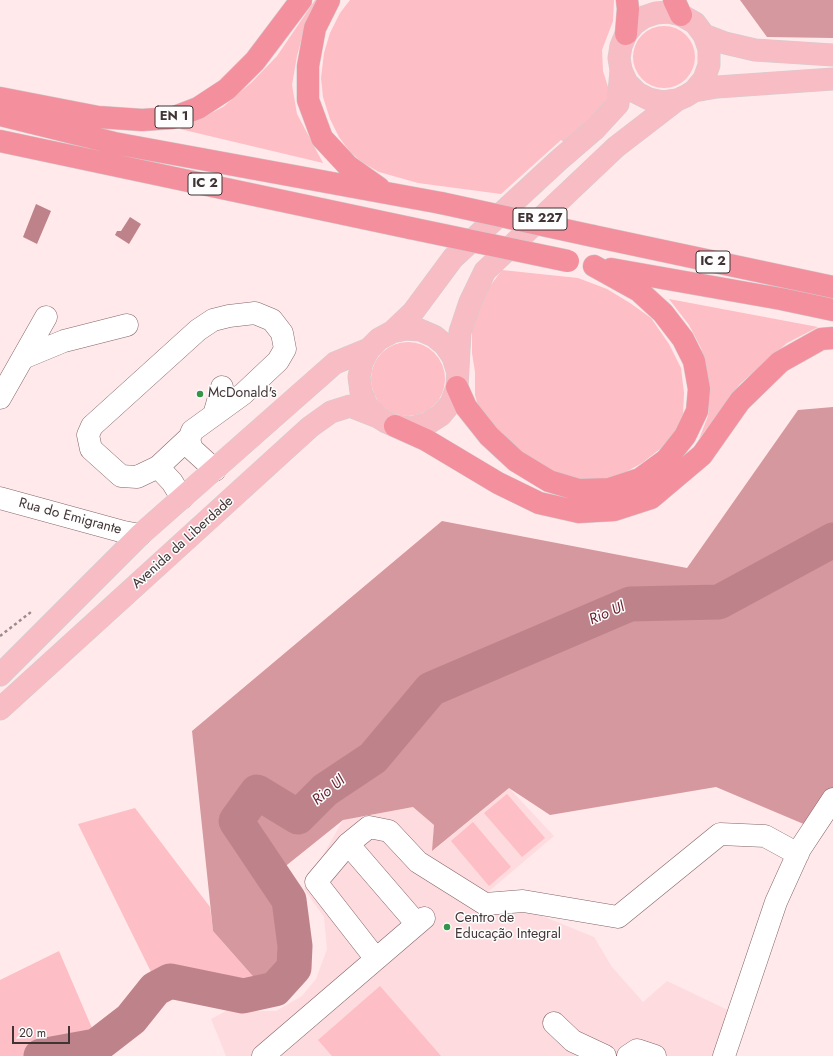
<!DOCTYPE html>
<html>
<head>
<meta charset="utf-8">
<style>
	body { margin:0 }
	#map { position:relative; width:833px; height:1056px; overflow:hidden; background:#ffe9eb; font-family:Jost,sans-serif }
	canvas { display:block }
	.scale { position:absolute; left:12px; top:1026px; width:58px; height:18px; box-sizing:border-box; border:2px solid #413435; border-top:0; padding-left:5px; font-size:12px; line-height:14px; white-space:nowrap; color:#413435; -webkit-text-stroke:3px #fdfdfd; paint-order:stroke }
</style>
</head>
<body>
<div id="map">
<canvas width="833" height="1056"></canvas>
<div class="scale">20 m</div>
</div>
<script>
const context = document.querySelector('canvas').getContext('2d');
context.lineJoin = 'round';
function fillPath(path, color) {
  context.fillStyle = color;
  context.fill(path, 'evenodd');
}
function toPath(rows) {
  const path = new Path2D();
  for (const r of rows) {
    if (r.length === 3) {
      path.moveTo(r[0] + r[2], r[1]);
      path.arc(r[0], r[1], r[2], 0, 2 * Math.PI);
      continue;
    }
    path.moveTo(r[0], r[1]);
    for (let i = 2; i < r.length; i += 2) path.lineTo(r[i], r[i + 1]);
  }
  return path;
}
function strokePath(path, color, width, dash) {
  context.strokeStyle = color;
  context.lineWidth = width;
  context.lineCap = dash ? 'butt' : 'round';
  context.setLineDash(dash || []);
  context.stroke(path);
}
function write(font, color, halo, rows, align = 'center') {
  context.font = font + ' Jost,sans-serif';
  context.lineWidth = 3;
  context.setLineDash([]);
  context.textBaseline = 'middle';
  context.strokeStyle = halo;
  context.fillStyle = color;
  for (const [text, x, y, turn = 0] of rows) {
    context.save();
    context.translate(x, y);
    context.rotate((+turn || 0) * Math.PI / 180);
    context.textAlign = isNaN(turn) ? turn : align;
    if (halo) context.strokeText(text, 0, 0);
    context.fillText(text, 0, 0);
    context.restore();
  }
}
fillPath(toPath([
	[509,788,554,836,474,904,530,911,594,937,612,967,643,1002,667,981,734,1013,719,1056,226,1056,211,1019,226,1011,276,1011,302,996,316,979,327,949,324,917,304,889,343,820,413,807,434,825,433,851]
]), '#fedbde');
fillPath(toPath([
	[315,0,317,0,303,34,297,56,292,85,297,114,323,163,180,129,223,107,252,82,277,56],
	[350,0,614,0,613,21,602,50,603,71,609,90,606,105,567,145,561,140,501,194,418,183,379,172,363,163,350,152,339,137,330,119,323,97,321,78,324,53,330,33,340,13],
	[664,57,31],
	[502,270,578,278,607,289,630,303,651,318,669,344,681,368,684,393,683,414,675,432,660,449,642,463,624,473,602,479,580,481,553,472,530,459,505,440,479,409,475,395,475,372,472,353,472,330,484,294],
	[669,299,818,327,787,343,740,384,699,439,708,416,710,390,706,369,701,348,689,325],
	[408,379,37],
	[507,794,545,838,522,857,484,813],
	[135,808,210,907,213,931,258,982,253,990,173,970,153,976,78,824],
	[473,822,511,867,489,886,451,841],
	[59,951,104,1056,0,1056,0,980],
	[380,986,441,1056,332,1056,318,1040]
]), '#fdbec5');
fillPath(toPath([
	[740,0,833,0,833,38,767,37],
	[833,407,833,788,806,825,716,787,550,815,509,788,432,851,434,825,413,807,343,820,262,885,305,938,283,975,258,982,213,931,192,731,442,521,687,568,798,410]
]), '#d5989e');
fillPath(toPath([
	[36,204,51,211,37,244,23,237],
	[130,217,141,224,129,244,115,235,117,231,121,231]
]), '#be838a');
strokePath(toPath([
	[41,1056,96,1046,131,1019,155,989,170,981,243,996,275,989,294,968,295,946,289,900,236,821,257,792,298,817,325,790,373,758,431,689,630,604,719,602,833,540]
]), '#be838a', 35);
const minor = toPath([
	[23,358,64,341,127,325],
	[0,398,46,317],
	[214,415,222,387],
	[158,467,190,437],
	[0,498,124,532,140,535],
	[182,498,172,482,158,467,137,477,121,476,91,449,88,435,92,426,198,330,213,320,229,316,255,313,272,320,282,333,285,349,278,361,243,394,192,431,189,440,192,449,215,470],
	[348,844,369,827,389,831,418,862,485,904,523,901,618,917,720,834,765,836,798,854],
	[376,959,316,882,348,844,417,924],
	[554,1023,573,1041,605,1056],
	[263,1056,424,918],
	[628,1056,637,1050,655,1056],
	[724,1056,776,902,800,849,833,799]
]);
const major = toPath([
	[704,35,725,43,755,50,833,55],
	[694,91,717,87,833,79],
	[392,332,406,329,420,330,434,336,445,345,453,357,457,370],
	[378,417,367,406,361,392,359,377,362,362,369,349,379,339,392,332,413,312,453,258,559,160,595,129,618,104,621,70,619,58,621,46,626,34,634,24,644,17,656,13,669,12,681,15,695,23,704,35,709,49,709,65,704,79,694,91,686,96,677,100,663,102,649,99,637,93,627,83,621,70],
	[0,675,140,535,335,363,369,349],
	[0,709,310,427,331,412,350,406,378,417,386,422,395,426,411,428,427,424,441,415,451,403,457,387,460,332,470,302,485,271,616,147,677,100]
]);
const highway = toPath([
	[329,0,315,28,308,66,308,100,322,138,348,166,379,188],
	[674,0,681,15],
	[626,34,628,9,627,0],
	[0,98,98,117,142,120,172,118,198,108,227,89,255,61,301,0],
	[0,115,114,143,441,203],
	[0,141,410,228],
	[593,236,833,287],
	[611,269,781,299,833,310],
	[457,387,466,407,489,436,516,461,549,481,579,490,609,489,640,479,666,460,685,436,697,411,699,389,694,361,683,339,663,313,639,291,594,266],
	[395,426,426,440,498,483,539,503,579,512,614,510,651,498,702,455,740,401,780,362,821,339,833,338]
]);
strokePath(minor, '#836468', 23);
strokePath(major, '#d1cecf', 23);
strokePath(highway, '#d1cecf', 23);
strokePath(toPath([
	[0,636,31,612]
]), '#9c8b8c', 2.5, [3, 3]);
strokePath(minor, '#fff', 22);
strokePath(major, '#f8bcc4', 22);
strokePath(highway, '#f4909d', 22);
const highwayBridge = toPath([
	[441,203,593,236],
	[410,228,568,261]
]);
strokePath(highwayBridge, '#d1cecf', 23, []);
strokePath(highwayBridge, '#f4909d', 22);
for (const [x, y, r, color] of [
	[200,394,4,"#349549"],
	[447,927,4,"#349549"]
]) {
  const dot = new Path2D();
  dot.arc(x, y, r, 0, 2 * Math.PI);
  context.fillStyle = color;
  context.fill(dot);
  strokePath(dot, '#fdfdfd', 1.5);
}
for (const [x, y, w] of [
	[174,117,38],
	[205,184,34],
	[540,219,54],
	[713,262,34]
]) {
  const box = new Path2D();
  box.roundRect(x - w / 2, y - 11, w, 22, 3);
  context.fillStyle = '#fdfdfd';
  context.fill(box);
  strokePath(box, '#413435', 1);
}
write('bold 13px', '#413435', null, [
	["EN 1",174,117],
	["IC 2",205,184],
	["ER 227",540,219],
	["IC 2",713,262]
]);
write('14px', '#413435', '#fdfdfd', [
	["McDonald's",208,394],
	["Centro de",455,919],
	["Educação Integral",455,935]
], 'left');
write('14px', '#413435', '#fdfdfd', [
	["Rua do Emigrante",70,517,15],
	["Avenida da Liberdade",183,543,-42]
]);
write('italic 15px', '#6a2130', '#fdfdfd', [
	["Rio Ul",607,614,-23],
	["Rio Ul",329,791,-39]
]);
</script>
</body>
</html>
